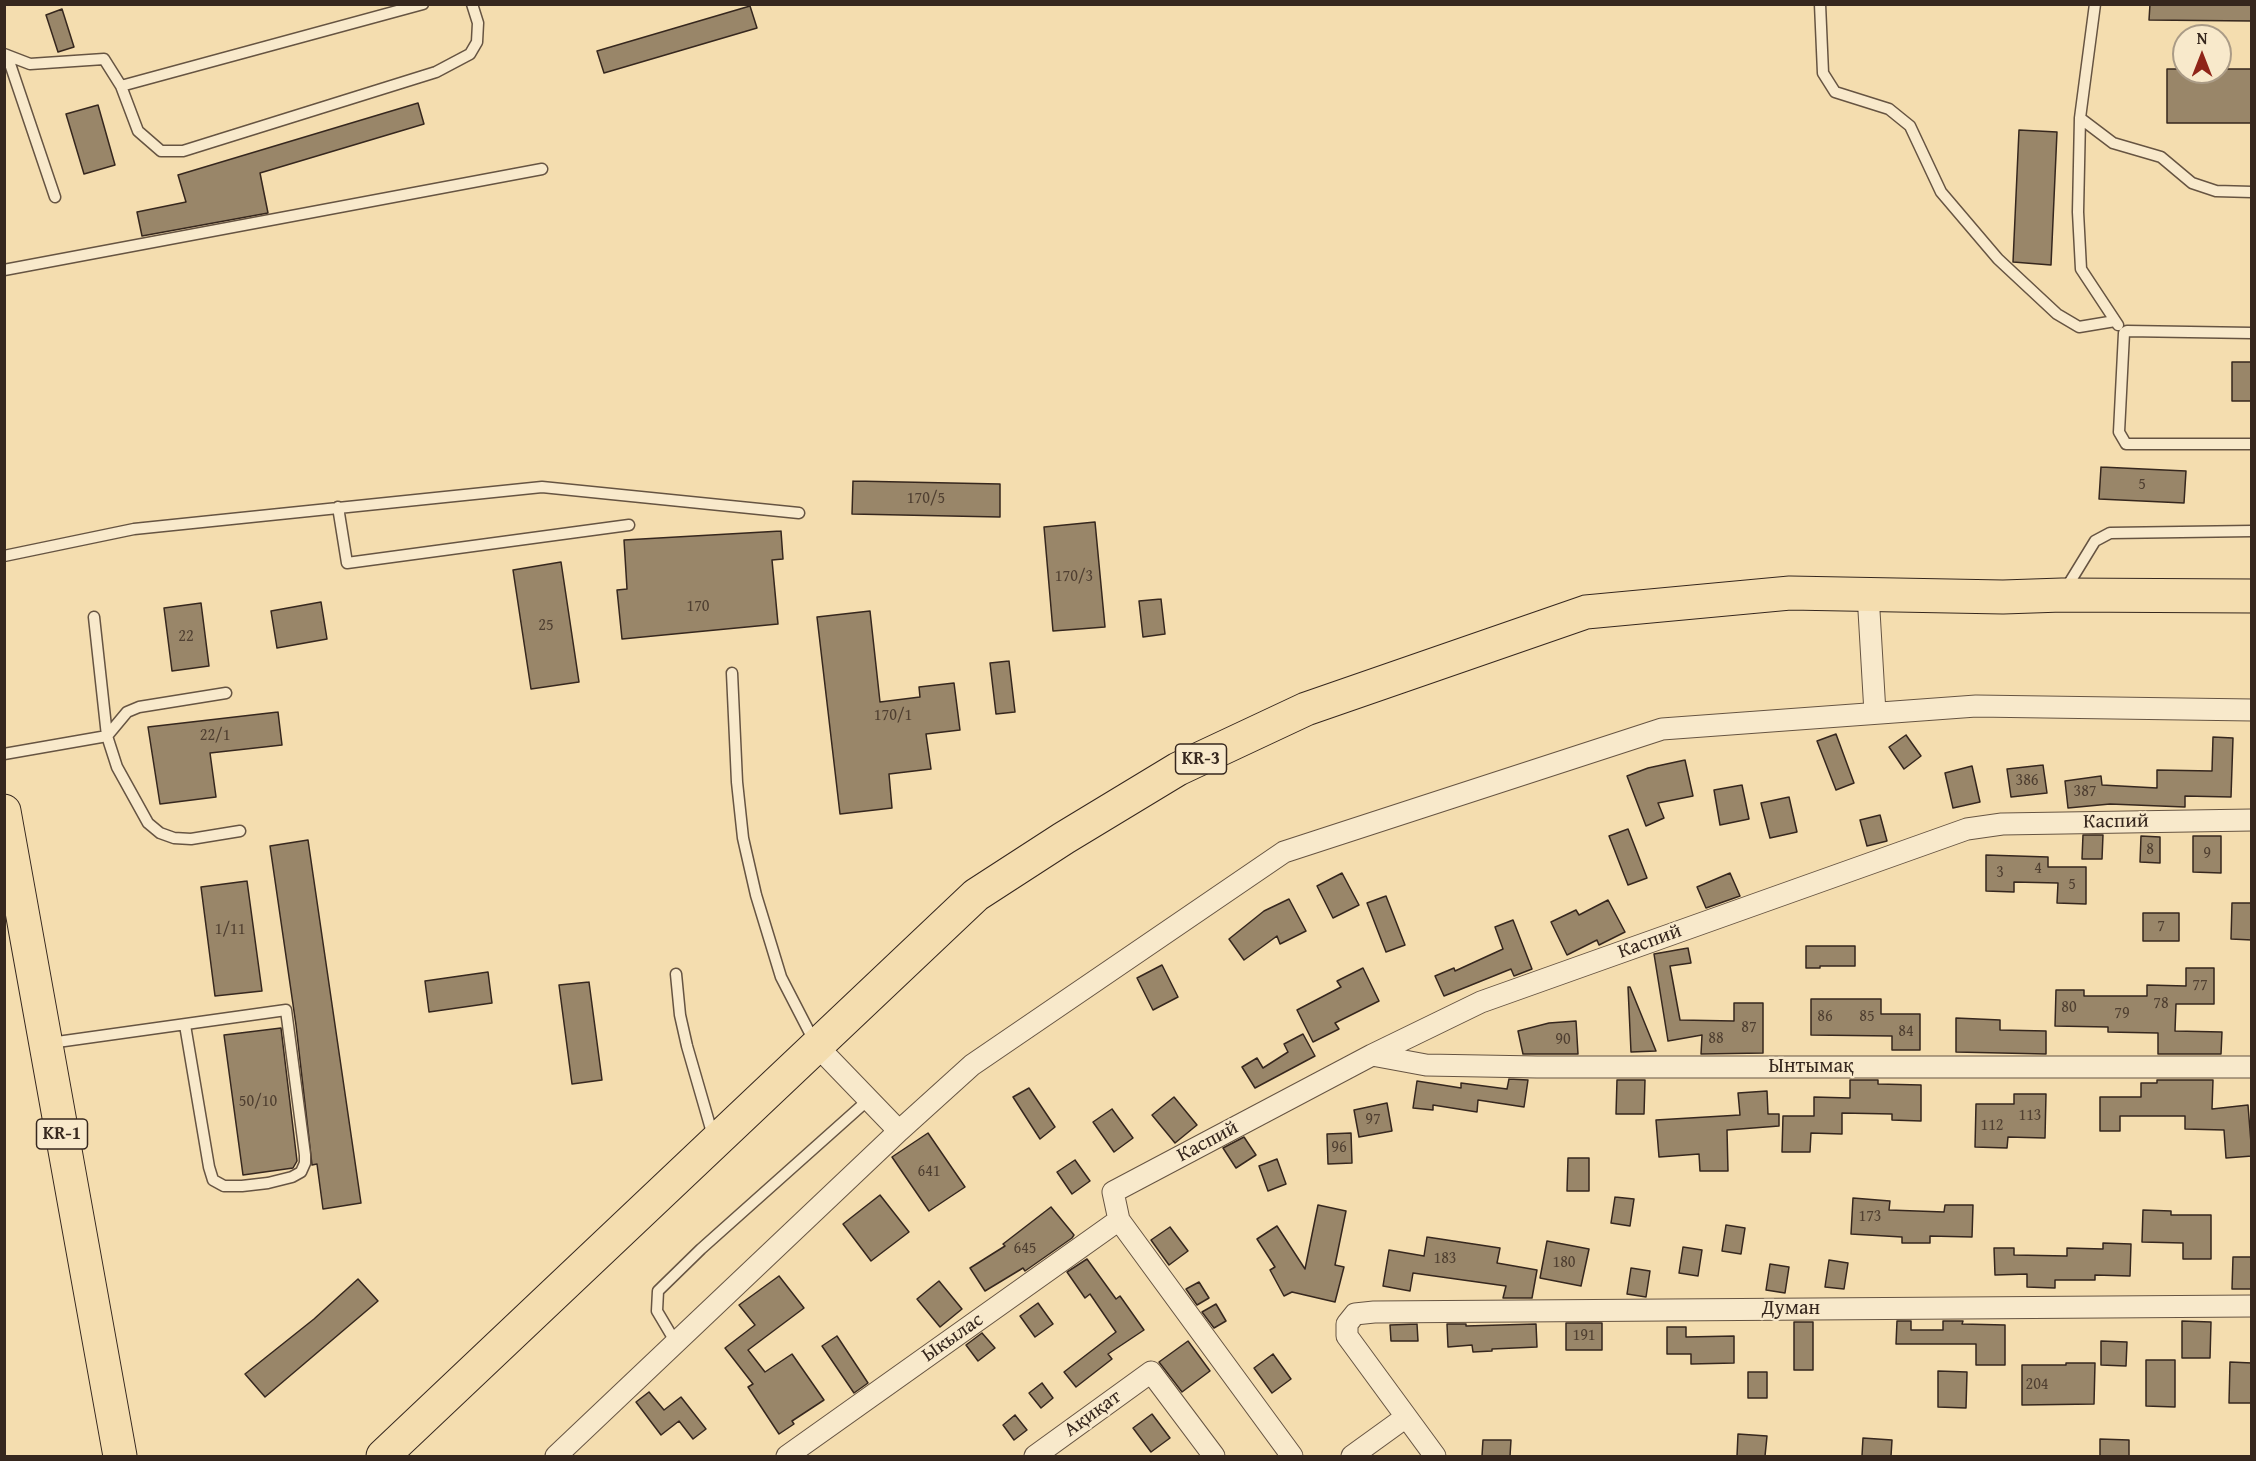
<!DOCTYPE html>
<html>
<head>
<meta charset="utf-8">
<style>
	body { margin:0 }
	#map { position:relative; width:2256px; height:1461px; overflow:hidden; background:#f4ddaf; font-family:"Gentium Book Plus",serif }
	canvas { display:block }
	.frame { position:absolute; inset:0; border:6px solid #36271e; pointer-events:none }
	.north { position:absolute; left:2172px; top:24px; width:60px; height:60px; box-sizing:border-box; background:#f8e9cb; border:2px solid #aa9b86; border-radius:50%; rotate:0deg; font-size:16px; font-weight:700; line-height:24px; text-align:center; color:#36271e }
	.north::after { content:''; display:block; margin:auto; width:21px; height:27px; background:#8f2418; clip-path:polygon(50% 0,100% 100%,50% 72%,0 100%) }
</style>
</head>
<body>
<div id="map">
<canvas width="2256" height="1461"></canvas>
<div class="frame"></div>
<div class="north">N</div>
</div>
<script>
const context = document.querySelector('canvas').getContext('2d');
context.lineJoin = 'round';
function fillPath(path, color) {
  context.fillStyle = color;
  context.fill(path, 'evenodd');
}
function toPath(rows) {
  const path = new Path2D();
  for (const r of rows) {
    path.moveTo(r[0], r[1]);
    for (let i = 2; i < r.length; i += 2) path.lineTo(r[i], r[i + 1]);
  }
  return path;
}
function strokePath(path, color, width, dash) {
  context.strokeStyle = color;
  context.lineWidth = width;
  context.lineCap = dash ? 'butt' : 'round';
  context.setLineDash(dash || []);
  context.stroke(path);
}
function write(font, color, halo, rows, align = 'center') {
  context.font = font + ' "Gentium Book Plus",serif';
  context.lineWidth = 4.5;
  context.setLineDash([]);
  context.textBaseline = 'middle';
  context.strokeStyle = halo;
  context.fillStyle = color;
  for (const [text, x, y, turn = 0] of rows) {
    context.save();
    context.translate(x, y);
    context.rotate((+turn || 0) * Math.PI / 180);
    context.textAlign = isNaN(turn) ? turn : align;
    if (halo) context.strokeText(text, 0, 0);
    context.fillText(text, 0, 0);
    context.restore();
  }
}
const building = toPath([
	[2150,4,2252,4,2252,21,2149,20,2150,4],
	[750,6,757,28,604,73,597,51,750,6],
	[62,9,74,47,58,52,46,15,62,9],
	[2167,69,2184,69,2184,72,2220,72,2220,69,2252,69,2252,123,2167,123,2167,69],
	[418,103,424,124,260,173,268,213,142,236,137,212,186,202,178,175,418,103],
	[98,105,115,165,84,174,66,114,98,105],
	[2019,130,2057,132,2051,265,2013,262,2019,130],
	[2232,362,2252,362,2252,401,2232,401,2232,362],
	[2101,467,2186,471,2184,503,2099,499,2101,467],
	[853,481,1000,484,1000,517,852,514,853,481],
	[1095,522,1105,627,1053,631,1044,527,1095,522],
	[781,531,783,559,772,560,778,624,622,639,617,590,627,589,624,540,781,531],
	[561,562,579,682,531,689,513,570,561,562],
	[1161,599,1165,634,1143,637,1139,601,1161,599],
	[321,602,327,639,277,648,271,611,321,602],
	[201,603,209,666,172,671,164,608,201,603],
	[870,611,880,702,920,697,919,687,954,683,960,730,926,734,931,769,889,774,892,808,840,814,817,617,870,611],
	[1009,661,1015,712,996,714,990,663,1009,661],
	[278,712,282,745,210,753,216,797,160,804,148,727,278,712],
	[1836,734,1854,783,1836,790,1817,741,1836,734],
	[1906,735,1921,756,1904,769,1889,747,1906,735],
	[2213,737,2233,738,2231,797,2185,796,2185,807,2110,804,2068,808,2065,781,2101,776,2102,785,2157,788,2157,770,2212,771,2213,737],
	[1685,760,1693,796,1658,803,1664,818,1646,826,1627,776,1648,768,1685,760],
	[2043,765,2047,793,2011,797,2007,769,2043,765],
	[1972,766,1980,802,1953,808,1945,773,1972,766],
	[1742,785,1749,819,1720,825,1714,790,1742,785],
	[1789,797,1797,832,1770,838,1761,803,1789,797],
	[1880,815,1887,841,1867,846,1860,820,1880,815],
	[1628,829,1647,878,1628,885,1609,836,1628,829],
	[2083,835,2103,835,2102,859,2082,859,2083,835],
	[2141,836,2160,837,2160,863,2140,862,2141,836],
	[2193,836,2221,836,2221,873,2193,872,2193,836],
	[308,840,361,1203,323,1209,317,1164,312,1165,296,1025,270,846,308,840],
	[1986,855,2048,857,2048,867,2086,867,2086,904,2057,903,2058,883,2014,882,2014,892,1986,891,1986,855],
	[1342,873,1359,905,1333,918,1317,886,1342,873],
	[1730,873,1740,896,1706,908,1697,887,1730,873],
	[247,881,262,991,215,996,201,887,247,881],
	[1386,896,1405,945,1386,952,1367,903,1386,896],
	[1289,899,1306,931,1280,944,1277,936,1244,960,1229,939,1264,911,1289,899],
	[1608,900,1625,932,1599,945,1597,940,1567,955,1551,922,1576,910,1579,915,1608,900],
	[2232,903,2252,903,2252,940,2231,939,2232,903],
	[2143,913,2179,913,2179,941,2143,941,2143,913],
	[1513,920,1532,969,1514,976,1511,969,1444,996,1435,976,1454,968,1455,971,1503,949,1495,927,1513,920],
	[1806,946,1855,946,1855,966,1820,966,1820,968,1806,968,1806,946],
	[1688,948,1691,963,1670,966,1680,1020,1734,1021,1734,1003,1763,1003,1763,1053,1701,1054,1702,1035,1668,1041,1654,954,1688,948],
	[1162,965,1178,997,1153,1010,1137,978,1162,965],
	[1363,968,1379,1001,1335,1023,1339,1029,1313,1042,1297,1010,1341,987,1337,981,1363,968],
	[2186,968,2214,968,2214,1004,2176,1004,2175,1031,2222,1032,2221,1054,2158,1054,2158,1033,2108,1032,2108,1027,2055,1026,2056,990,2084,990,2084,996,2147,996,2147,985,2186,986,2186,968],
	[488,972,492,1003,429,1012,425,981,488,972],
	[589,982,602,1080,572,1084,559,985,589,982],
	[1628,987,1630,987,1656,1051,1631,1052,1628,987],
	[1811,999,1881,999,1881,1014,1920,1014,1920,1050,1892,1050,1892,1036,1811,1035,1811,999],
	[1956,1018,2000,1020,2000,1030,2046,1031,2046,1054,1956,1052,1956,1018],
	[1576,1021,1578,1054,1523,1054,1518,1031,1549,1023,1576,1021],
	[281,1028,297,1161,293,1168,243,1175,224,1035,281,1028],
	[1303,1034,1315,1056,1255,1088,1242,1067,1257,1058,1263,1068,1288,1052,1284,1044,1303,1034],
	[1509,1079,1528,1080,1524,1107,1478,1100,1477,1112,1433,1105,1433,1110,1413,1108,1417,1081,1461,1088,1461,1083,1507,1089,1509,1079],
	[1617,1080,1645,1080,1644,1114,1616,1114,1617,1080],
	[1850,1080,1878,1080,1878,1084,1921,1085,1921,1121,1892,1120,1892,1114,1842,1113,1842,1134,1811,1133,1810,1152,1782,1152,1783,1116,1814,1116,1814,1097,1850,1098,1850,1080],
	[2157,1080,2213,1080,2212,1109,2248,1105,2252,1156,2226,1158,2224,1130,2185,1129,2185,1116,2120,1116,2120,1131,2100,1131,2100,1097,2141,1097,2141,1083,2157,1083,2157,1080],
	[1029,1088,1055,1127,1040,1139,1013,1097,1029,1088],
	[1767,1091,1768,1114,1779,1114,1779,1126,1727,1130,1728,1171,1700,1171,1699,1154,1659,1157,1656,1120,1740,1115,1738,1093,1767,1091],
	[2014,1094,2046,1094,2045,1138,2008,1137,2007,1148,1975,1147,1976,1104,2014,1104,2014,1094],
	[1174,1097,1197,1125,1175,1143,1152,1115,1174,1097],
	[1387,1103,1392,1131,1359,1137,1354,1110,1387,1103],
	[1112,1109,1133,1138,1114,1152,1093,1122,1112,1109],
	[928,1133,965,1187,929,1211,892,1157,928,1133],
	[1351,1133,1352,1163,1328,1164,1327,1134,1351,1133],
	[1244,1137,1256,1155,1236,1168,1223,1148,1244,1137],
	[1568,1158,1589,1158,1589,1191,1567,1191,1568,1158],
	[1277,1159,1286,1184,1268,1191,1259,1166,1277,1159],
	[1075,1160,1090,1181,1072,1194,1057,1172,1075,1160],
	[880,1195,909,1232,871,1261,843,1224,880,1195],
	[1615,1197,1634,1199,1630,1226,1611,1223,1615,1197],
	[1853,1198,1890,1201,1889,1210,1944,1212,1945,1205,1973,1205,1972,1237,1930,1236,1930,1243,1902,1243,1902,1237,1851,1234,1853,1198],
	[1318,1205,1346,1211,1335,1265,1344,1267,1335,1302,1292,1292,1284,1296,1270,1270,1275,1267,1257,1239,1277,1226,1305,1269,1318,1205],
	[1051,1207,1074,1235,1072,1238,1025,1271,1023,1268,985,1291,970,1268,1005,1246,1003,1244,1051,1207],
	[2143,1210,2171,1211,2171,1215,2211,1215,2211,1259,2183,1259,2183,1243,2142,1242,2143,1210],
	[1726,1225,1745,1228,1741,1254,1722,1251,1726,1225],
	[1170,1227,1188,1251,1169,1265,1151,1240,1170,1227],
	[1427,1237,1500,1248,1497,1263,1537,1270,1532,1298,1503,1298,1506,1286,1413,1273,1410,1291,1383,1286,1389,1250,1424,1256,1427,1237],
	[1547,1241,1589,1249,1581,1286,1540,1278,1547,1241],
	[2103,1243,2131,1244,2130,1276,2095,1275,2095,1280,2055,1280,2055,1288,2027,1287,2027,1274,1995,1275,1994,1248,2014,1248,2014,1255,2067,1256,2067,1248,2103,1249,2103,1243],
	[1683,1247,1702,1250,1698,1276,1679,1273,1683,1247],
	[2233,1257,2252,1257,2252,1289,2232,1289,2233,1257],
	[1087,1259,1116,1299,1120,1296,1144,1330,1108,1354,1112,1359,1076,1387,1064,1372,1116,1332,1090,1294,1085,1298,1067,1272,1087,1259],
	[1829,1260,1848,1263,1844,1289,1825,1287,1829,1260],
	[1770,1264,1789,1267,1785,1293,1766,1290,1770,1264],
	[1631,1268,1650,1271,1646,1297,1627,1294,1631,1268],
	[779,1276,804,1308,748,1350,765,1372,792,1354,824,1400,792,1421,794,1424,779,1434,748,1387,753,1384,725,1348,755,1325,739,1305,779,1276],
	[358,1279,378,1301,265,1397,245,1374,314,1319,358,1279],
	[939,1281,962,1309,940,1327,917,1299,939,1281],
	[1199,1282,1209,1298,1197,1305,1186,1289,1199,1282],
	[1038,1303,1053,1324,1035,1337,1020,1316,1038,1303],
	[1216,1304,1226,1321,1214,1328,1202,1312,1216,1304],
	[1897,1321,1911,1321,1911,1330,1943,1330,1943,1321,1963,1321,1962,1324,2005,1325,2005,1365,1976,1365,1976,1344,1896,1344,1897,1321],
	[2182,1321,2211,1322,2210,1358,2182,1358,2182,1321],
	[1794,1322,1813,1322,1813,1370,1794,1370,1794,1322],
	[1566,1323,1602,1323,1602,1350,1566,1350,1566,1323],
	[1417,1324,1418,1341,1391,1341,1390,1325,1417,1324],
	[1447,1324,1466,1324,1466,1326,1536,1324,1537,1347,1492,1349,1492,1351,1473,1352,1472,1345,1448,1347,1447,1324],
	[1667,1327,1686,1327,1686,1337,1734,1336,1734,1363,1691,1364,1691,1354,1667,1354,1667,1327],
	[982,1333,995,1348,978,1361,966,1345,982,1333],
	[837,1336,868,1383,854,1393,822,1346,837,1336],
	[1188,1341,1210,1371,1182,1392,1159,1362,1188,1341],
	[2101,1341,2127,1342,2126,1366,2101,1365,2101,1341],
	[1273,1354,1291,1379,1272,1393,1254,1368,1273,1354],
	[2146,1360,2175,1360,2175,1407,2146,1406,2146,1360],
	[2230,1362,2252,1363,2252,1403,2229,1403,2230,1362],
	[2066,1363,2095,1363,2094,1404,2022,1405,2022,1365,2066,1365,2066,1363],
	[1938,1371,1967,1372,1966,1408,1938,1407,1938,1371],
	[1748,1372,1767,1372,1767,1398,1748,1398,1748,1372],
	[1042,1383,1053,1398,1041,1408,1029,1393,1042,1383],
	[649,1392,664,1410,681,1397,706,1429,693,1439,679,1421,661,1435,636,1402,649,1392],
	[1152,1414,1170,1438,1151,1452,1133,1428,1152,1414],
	[1015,1415,1027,1430,1014,1440,1003,1425,1015,1415],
	[1738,1434,1767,1436,1765,1456,1737,1456,1738,1434],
	[1863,1438,1892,1440,1891,1456,1862,1456,1863,1438],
	[2100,1439,2129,1440,2129,1456,2100,1456,2100,1439],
	[1483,1440,1511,1440,1510,1456,1482,1456,1483,1440]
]);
fillPath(building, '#998669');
strokePath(building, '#36271e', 1.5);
const service = toPath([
	[1820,4,1823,73,1835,92,1889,109,1910,126,1941,192,1998,259,2057,314,2079,327,2115,321],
	[2095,4,2080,118,2078,212,2081,269,2118,325],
	[4,54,30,64,104,59,121,86,423,4],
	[7,55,55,197],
	[121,86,138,131,161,151,183,151,436,72,470,54,477,42,478,23,472,4],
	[2080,118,2113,143,2161,157,2192,183,2216,191,2252,192],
	[4,270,542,169],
	[2252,333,2127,331,2124,333,2119,432,2126,444,2252,444],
	[338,507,347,563,629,525],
	[4,556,134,529,542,487,799,513],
	[2065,590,2095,541,2110,533,2252,531],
	[94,617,107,736,117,767,148,823,160,833,174,838,191,839,240,831],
	[732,673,737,782,743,838,756,895,781,977,815,1043],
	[4,754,107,736,127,712,139,707,226,693],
	[676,974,680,1015,687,1046,713,1136],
	[50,1043,286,1010,305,1155,305,1163,301,1172,292,1177,268,1183,242,1186,224,1186,213,1180,209,1167,185,1025],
	[676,1343,657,1311,658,1291,701,1249,868,1100]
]);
const minor = toPath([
	[1868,594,1875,713],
	[817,1046,899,1131],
	[1372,1055,1426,1065,1537,1067,2252,1067],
	[556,1456,899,1131,972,1065,1284,852,1662,729,1976,706,2252,710],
	[787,1456,1119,1220],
	[1035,1456,1151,1372,1214,1456],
	[1292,1456,1119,1220,1113,1192,1372,1055,1481,1002,1967,829,2002,824,2252,820],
	[1352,1456,1406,1417],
	[1435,1456,1347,1336,1347,1324,1355,1314,1374,1312,2252,1306]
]);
const primary = toPath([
	[4,811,120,1456],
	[383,1456,976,895,1064,838,1178,769,1306,709,1586,612,1790,593,2003,597,2062,595,2252,596]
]);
strokePath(service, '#665442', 13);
strokePath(minor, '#665442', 23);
strokePath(primary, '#36271e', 35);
strokePath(service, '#f8e9cb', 10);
strokePath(minor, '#f8e9cb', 21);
strokePath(primary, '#f4ddaf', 33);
write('16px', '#4f3f31', null, [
	["5",2142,485],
	["170/5",926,499],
	["170/3",1074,577],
	["170",698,607],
	["25",546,626],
	["22",186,637],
	["170/1",893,716],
	["22/1",215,736],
	["386",2027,781],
	["387",2085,792],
	["8",2150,850],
	["9",2207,854],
	["4",2038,869],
	["3",2000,873],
	["5",2072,885],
	["7",2161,927],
	["1/11",230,930],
	["77",2200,986],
	["78",2161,1004],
	["80",2069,1008],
	["79",2122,1014],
	["86",1825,1017],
	["85",1867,1017],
	["87",1749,1028],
	["84",1906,1032],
	["88",1716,1039],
	["90",1563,1040],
	["50/10",258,1102],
	["113",2030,1116],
	["97",1373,1120],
	["112",1992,1126],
	["96",1339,1148],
	["641",929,1172],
	["173",1870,1217],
	["645",1025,1249],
	["183",1445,1259],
	["180",1564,1263],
	["191",1584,1336],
	["204",2037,1385]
]);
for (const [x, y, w] of [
	[1201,759,51],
	[62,1134,51]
]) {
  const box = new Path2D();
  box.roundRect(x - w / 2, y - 15, w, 30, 4.5);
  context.fillStyle = '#f8e9cb';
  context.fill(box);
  strokePath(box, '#36271e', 1.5);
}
write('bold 18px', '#36271e', null, [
	["KR-3",1201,759],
	["KR-1",62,1134]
]);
write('20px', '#36271e', '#f8e9cb', [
	["Каспий",2116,822,-1],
	["Каспий",1650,942,-20],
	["Ынтымақ",1811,1067],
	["Каспий",1208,1142,-28],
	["Думан",1791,1309],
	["Ыкылас",953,1338,-35],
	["Ақиқат",1093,1414,-36]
]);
</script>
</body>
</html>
